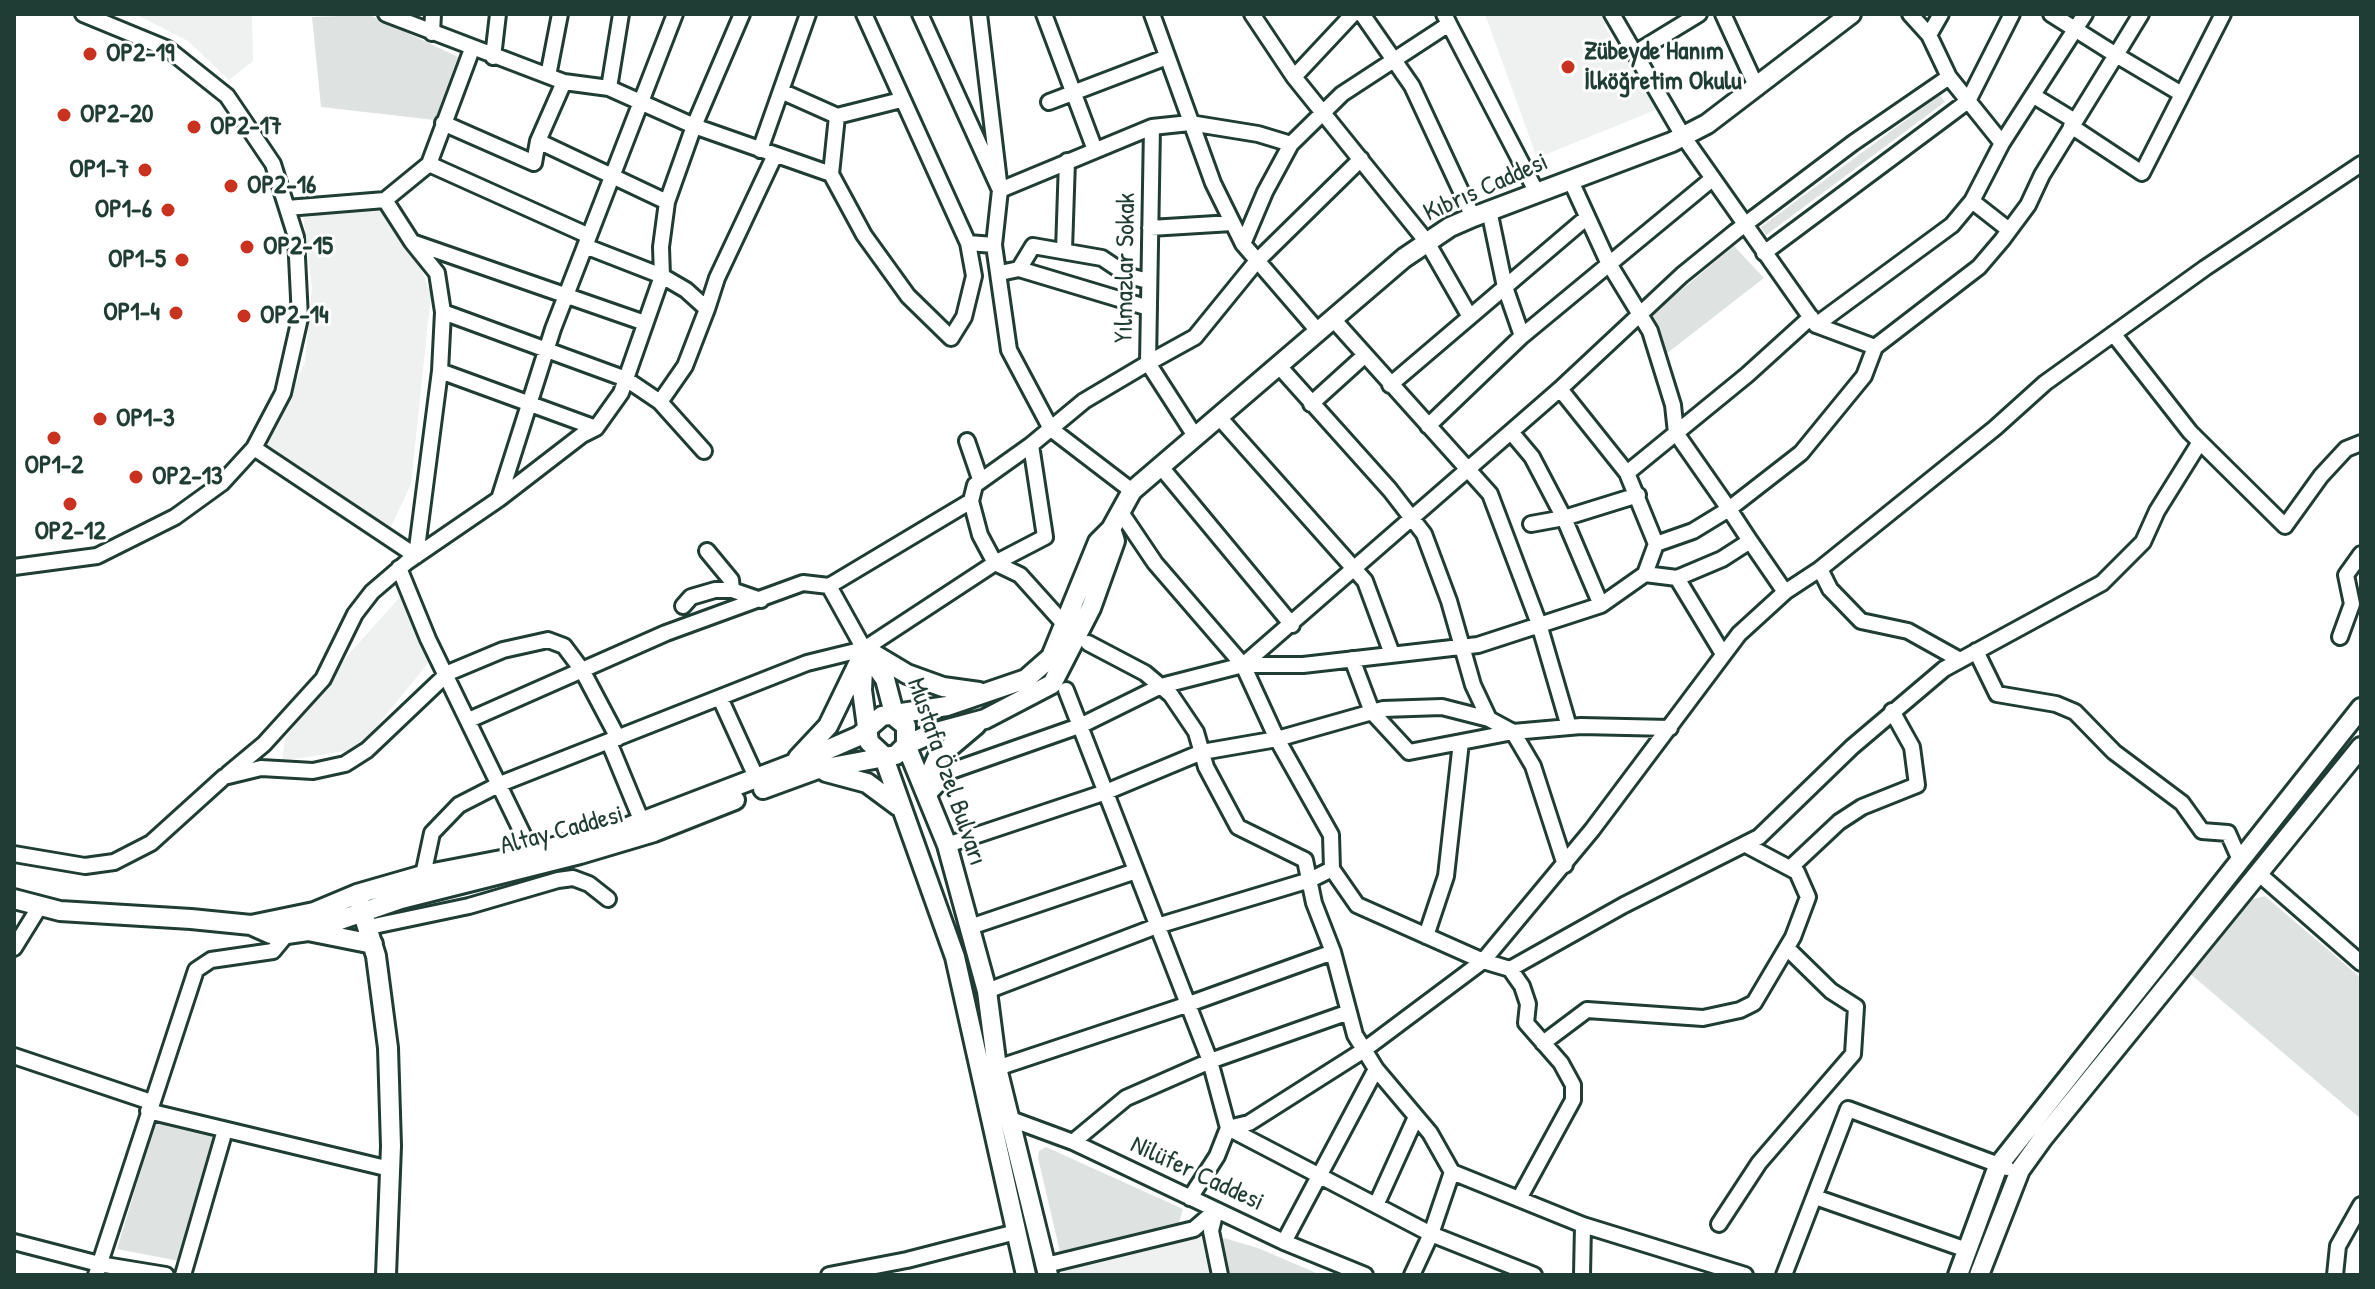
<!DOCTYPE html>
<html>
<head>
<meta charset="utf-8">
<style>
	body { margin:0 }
	#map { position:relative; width:2375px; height:1289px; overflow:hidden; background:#fff; font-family:"Patrick Hand",sans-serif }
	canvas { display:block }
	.frame { position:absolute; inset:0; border:16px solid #1f3d34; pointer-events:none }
</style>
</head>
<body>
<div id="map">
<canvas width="2375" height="1289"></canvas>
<div class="frame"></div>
</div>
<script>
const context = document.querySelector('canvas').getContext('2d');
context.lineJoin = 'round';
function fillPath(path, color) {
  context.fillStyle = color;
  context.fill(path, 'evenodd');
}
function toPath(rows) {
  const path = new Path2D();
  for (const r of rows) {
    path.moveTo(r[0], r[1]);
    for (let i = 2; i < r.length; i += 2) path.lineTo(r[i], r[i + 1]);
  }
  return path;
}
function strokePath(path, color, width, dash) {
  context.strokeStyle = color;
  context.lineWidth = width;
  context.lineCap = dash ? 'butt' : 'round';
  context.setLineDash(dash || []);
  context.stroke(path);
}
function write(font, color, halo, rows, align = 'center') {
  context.font = font + ' "Patrick Hand",sans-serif';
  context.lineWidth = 6;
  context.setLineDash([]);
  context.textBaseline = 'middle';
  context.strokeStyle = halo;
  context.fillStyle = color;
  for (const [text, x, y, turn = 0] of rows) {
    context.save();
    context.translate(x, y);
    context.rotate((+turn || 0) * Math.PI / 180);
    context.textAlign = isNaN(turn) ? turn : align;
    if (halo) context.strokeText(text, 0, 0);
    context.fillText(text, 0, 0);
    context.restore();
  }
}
fillPath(toPath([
	[135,14,252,14,253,61,229,80,188,41],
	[1485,14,1603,14,1608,22,1604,26,1658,109,1537,158],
	[378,203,412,247,431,294,411,484,390,529,266,446,305,362,312,288,303,216],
	[400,597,430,661,358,749,282,761,285,738,348,655],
	[1201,1236,1210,1275,1064,1275,1063,1269]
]), '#eef1f0');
fillPath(toPath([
	[370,15,458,57,435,120,321,107,312,17],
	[1940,95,1945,102,1766,235,1761,227],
	[1734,246,1764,278,1666,354,1650,316],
	[2265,896,2361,978,2361,1119,2188,972,2245,901],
	[158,1114,216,1130,179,1261,117,1249],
	[1046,1147,1183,1209,1178,1226,1060,1252,1038,1158,1039,1151],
	[1224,1238,1258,1248,1321,1275,1227,1275,1219,1243]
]), '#dee3e2');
const minor = toPath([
	[386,14,564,82,609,88,694,126,831,174],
	[864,14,968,243,994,245,1000,190,920,14],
	[979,14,1000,190,1152,127,1148,363,1084,401,1031,445,1045,537,995,563,1020,575,1065,625],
	[1044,14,1095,150],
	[1152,14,1213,183,1243,244,1318,331],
	[1252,14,1294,77,1353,14],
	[1362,14,1412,86,1473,217],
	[1612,14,1683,136,1816,325,1875,347,1979,267,2002,240,2028,205,2042,175,2116,55,2180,93],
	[1723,14,1757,88],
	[2051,14,2116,55,2141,14],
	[1449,24,1536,191],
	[432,33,433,14],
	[1929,35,1941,14],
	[1635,53,1699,14],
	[493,57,498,14],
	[548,76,560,14],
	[1294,77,1427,242,1470,317],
	[1949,77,2002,143,2085,14],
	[564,82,538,141,667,202,694,126,742,14],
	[609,88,621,14],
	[781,91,837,116],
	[2034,96,2075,121],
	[901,100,837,116,831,174,864,235,908,296,951,338,964,317,974,276,968,243],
	[1049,102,1167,57],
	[443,123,534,163,538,141],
	[2071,126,2142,173,2223,14],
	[1152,127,1190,123,1258,134,1291,144,1342,94,1449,24,1444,14],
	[2002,143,1972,201,2009,230],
	[760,150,808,14],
	[429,164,587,235],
	[1570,179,1608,262,1650,331,1673,405,1676,433,1729,509,1801,453,1864,376,1875,347],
	[385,200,412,242,645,323],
	[667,202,661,247,662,276,621,393,596,428,582,435,499,499,553,329,675,14],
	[287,208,385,200,429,164,472,49],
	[1150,228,1232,223],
	[1243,244,1265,192,1291,144],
	[994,245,1009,350,1051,429,1132,491],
	[1064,250,1067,161],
	[1764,253,1968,101,2012,14],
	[1019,269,1033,246,1102,258,1129,276,1148,281],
	[1000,273,1019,269,1149,308],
	[707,309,717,278,775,155],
	[443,312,626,379,660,402,685,366,707,309,686,290,662,276,585,246],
	[1333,319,1490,494,1539,624,1569,727],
	[1816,325,1952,225,1972,201],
	[1522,336,1712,179],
	[2115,336,2190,432,2285,526,2321,476,2346,449,2361,443],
	[1278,365,1390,490,1424,534,1449,601,1473,685,1489,719,1513,732,1409,752,1372,712,1352,659],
	[440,371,596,428],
	[1390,385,1586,218],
	[1560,389,1243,665,1303,665,1478,645,1601,605,1645,574],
	[660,402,704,451],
	[1311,404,1364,356],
	[1218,416,1365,581,1392,654],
	[1428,426,1522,336,1505,287,1489,210],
	[1511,432,1532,457,1564,518,1601,605],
	[1195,436,1148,363,1195,337,1256,262,1361,159],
	[967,441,980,479],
	[254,448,416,556,440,371,443,312,437,273,412,242],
	[1161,467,1292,625],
	[1627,473,1747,375,1811,317],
	[1531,524,1564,518,1638,495],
	[1750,541,1785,592],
	[1656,544,1693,531,1729,509,1750,541,1722,559,1677,578],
	[707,551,731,580,732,590],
	[14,567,97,556,175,517,222,483,254,448,283,393,300,318,296,237,273,164,227,96,168,49,83,14],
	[399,568,428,639,532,853],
	[829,586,971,501],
	[683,606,691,597,715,590,732,590,761,600],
	[2340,637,2352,604,2346,575,2361,554],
	[1088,643,1145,673,1171,695,1196,732,1206,767,1238,827,1305,860,1314,903,1333,952,1355,1035,1376,1069,1284,1242],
	[1976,651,1997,694,2056,704,2075,712,2114,752,2182,803,2202,831,2228,833,2240,860],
	[1723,654,1677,578,1645,574,1656,544,1627,473,1560,389,1682,275,1735,232,1853,143,1949,77,1929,35,1910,14],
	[1960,660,1908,631,1861,621,1830,589,1820,569,1995,428,2045,383,2205,268,2361,164],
	[1066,690,1210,1061,1228,1128,1249,1123,1364,1050,1483,961,1510,969,1522,986,1528,1004,1526,1023,1561,1063,1573,1085,1573,1100,1520,1197],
	[720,698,757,779],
	[469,720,666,633,803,583,829,586,864,649],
	[609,742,642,822],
	[228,774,264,744,323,679,355,614,372,592,407,562,499,499],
	[928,795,951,771,1082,725,1161,686,1243,665],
	[947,845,1106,792,1202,752,1277,739,1383,709,1442,707,1489,719],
	[14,854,85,866,114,862,151,843,224,777,261,768,313,771,345,764,367,750,448,673,503,650,548,640,564,646,582,670,618,738],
	[1565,865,1533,766,1513,732,1581,726,1670,728],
	[1790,868,1839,822,1862,807,1917,785,1912,747,1892,711],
	[1332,869,1357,905,1483,961,1592,830,1739,634,1785,592,1820,569],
	[2258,873,2361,963],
	[423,875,432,833,459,805,500,784,807,663,864,649,995,563,980,535,971,501,975,485,1031,445],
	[369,927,469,906,558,880,573,878,589,884,608,899],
	[970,927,1136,871],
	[1426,936,1446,876,1461,742],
	[14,948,40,906],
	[1510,969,1624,905,1759,837,1852,747,1944,669,2102,583,2143,542,2157,511,2200,442],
	[987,991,1157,926,1310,880,1332,869,1331,835,1277,739,1243,665,1155,563,1120,511],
	[1543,1043,1587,1010,1703,1018,1740,1010,1754,1003,1793,937,1808,897,1797,872,1746,845],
	[14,1056,151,1102],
	[997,1068,1186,1005,1333,952],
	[1376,1069,1430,1133,1452,1172,1583,1225,1582,1275],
	[148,1111,390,1169],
	[1008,1118,1073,1142,1284,1242,1365,1275],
	[1073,1142,1126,1098,1210,1061,1349,1012],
	[1815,1197,1967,1250],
	[1190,1198,1217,1156,1228,1128,1431,1234,1534,1275],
	[1377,1203,1416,1117],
	[1719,1224,1759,1163,1853,1054,1856,1007,1831,991,1787,948],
	[1583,1225,1745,1275],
	[14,1242,99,1264,166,1275],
	[1046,1265,1194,1229,1216,1210,1211,1231,1220,1275],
	[96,1275,196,970,211,960,273,951,287,934],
	[183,1275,225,1130],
	[829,1275,907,1260,1016,1232],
	[1412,1275,1431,1234,1452,1172],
	[1784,1275,1848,1109,2007,1168],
	[2335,1275,2338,1246,2361,1205]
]);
const major = toPath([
	[864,649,885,679,895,717,906,726,906,745,947,845,987,991,997,1068,1048,1275],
	[864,649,862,690,869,742,883,755,955,957,1026,1275],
	[867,650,907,674,943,687,979,692],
	[798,758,828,726,859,662],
	[826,772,867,783,898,806],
	[925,786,937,758,976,725],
	[763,789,815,770,896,755,906,745,933,733,985,719,1052,684,1091,608,1115,541,1111,529],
	[14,899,60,911,191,919,251,925,271,934,287,934,308,931,401,899,580,854,654,832,735,800],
	[359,901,376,956,388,1048,391,1146,386,1275],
	[251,925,314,912,357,894,423,875,517,857,628,827,806,759,859,736,882,716,947,706,1026,679,1051,657,1098,542,1111,529,1132,491,1404,258,1450,227,1473,217,1672,142,1707,124,1851,14],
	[308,931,373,944],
	[1958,1275,1998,1166,2361,708],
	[1979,1275,2020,1170,2043,1138,2361,747]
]);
strokePath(minor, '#1f3d34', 20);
strokePath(major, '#1f3d34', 24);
strokePath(minor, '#fff', 14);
strokePath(major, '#fff', 18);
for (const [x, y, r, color] of [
	[90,54,8,"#c8321e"],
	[1568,67,8,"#c8321e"],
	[64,115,8,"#c8321e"],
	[194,127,8,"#c8321e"],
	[145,170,8,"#c8321e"],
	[231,186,8,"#c8321e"],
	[168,210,8,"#c8321e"],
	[247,247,8,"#c8321e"],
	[182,260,8,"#c8321e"],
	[176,313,8,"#c8321e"],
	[244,316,8,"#c8321e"],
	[100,419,8,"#c8321e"],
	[54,438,8,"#c8321e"],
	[136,477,8,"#c8321e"],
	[70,504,8,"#c8321e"]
]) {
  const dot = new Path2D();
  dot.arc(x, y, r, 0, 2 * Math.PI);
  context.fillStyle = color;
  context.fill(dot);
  strokePath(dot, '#fff', 3);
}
write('bold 26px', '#1f3d34', '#fff', [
	["Zübeyde Hanım",1584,52],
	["İlköğretim Okulu",1584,82],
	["OP2-19",106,54],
	["OP2-20",80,115],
	["OP2-17",210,127],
	["OP1-7",129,170,"right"],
	["OP2-16",247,186],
	["OP1-6",152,210,"right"],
	["OP2-15",263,247],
	["OP1-5",166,260,"right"],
	["OP1-4",160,313,"right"],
	["OP2-14",260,316],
	["OP1-3",116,419],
	["OP1-2",54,466,"center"],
	["OP2-13",152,477],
	["OP2-12",70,532,"center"]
], 'left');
write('26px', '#1f3d34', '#fff', [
	["Kıbrıs Caddesi",1486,188,-24],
	["Yılmazlar Sokak",1126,268,-89],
	["Mustafa Özel Bulvarı",946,772,71],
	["Altay Caddesi",562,831,-15],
	["Nilüfer Caddesi",1197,1174,25]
]);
</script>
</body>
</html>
